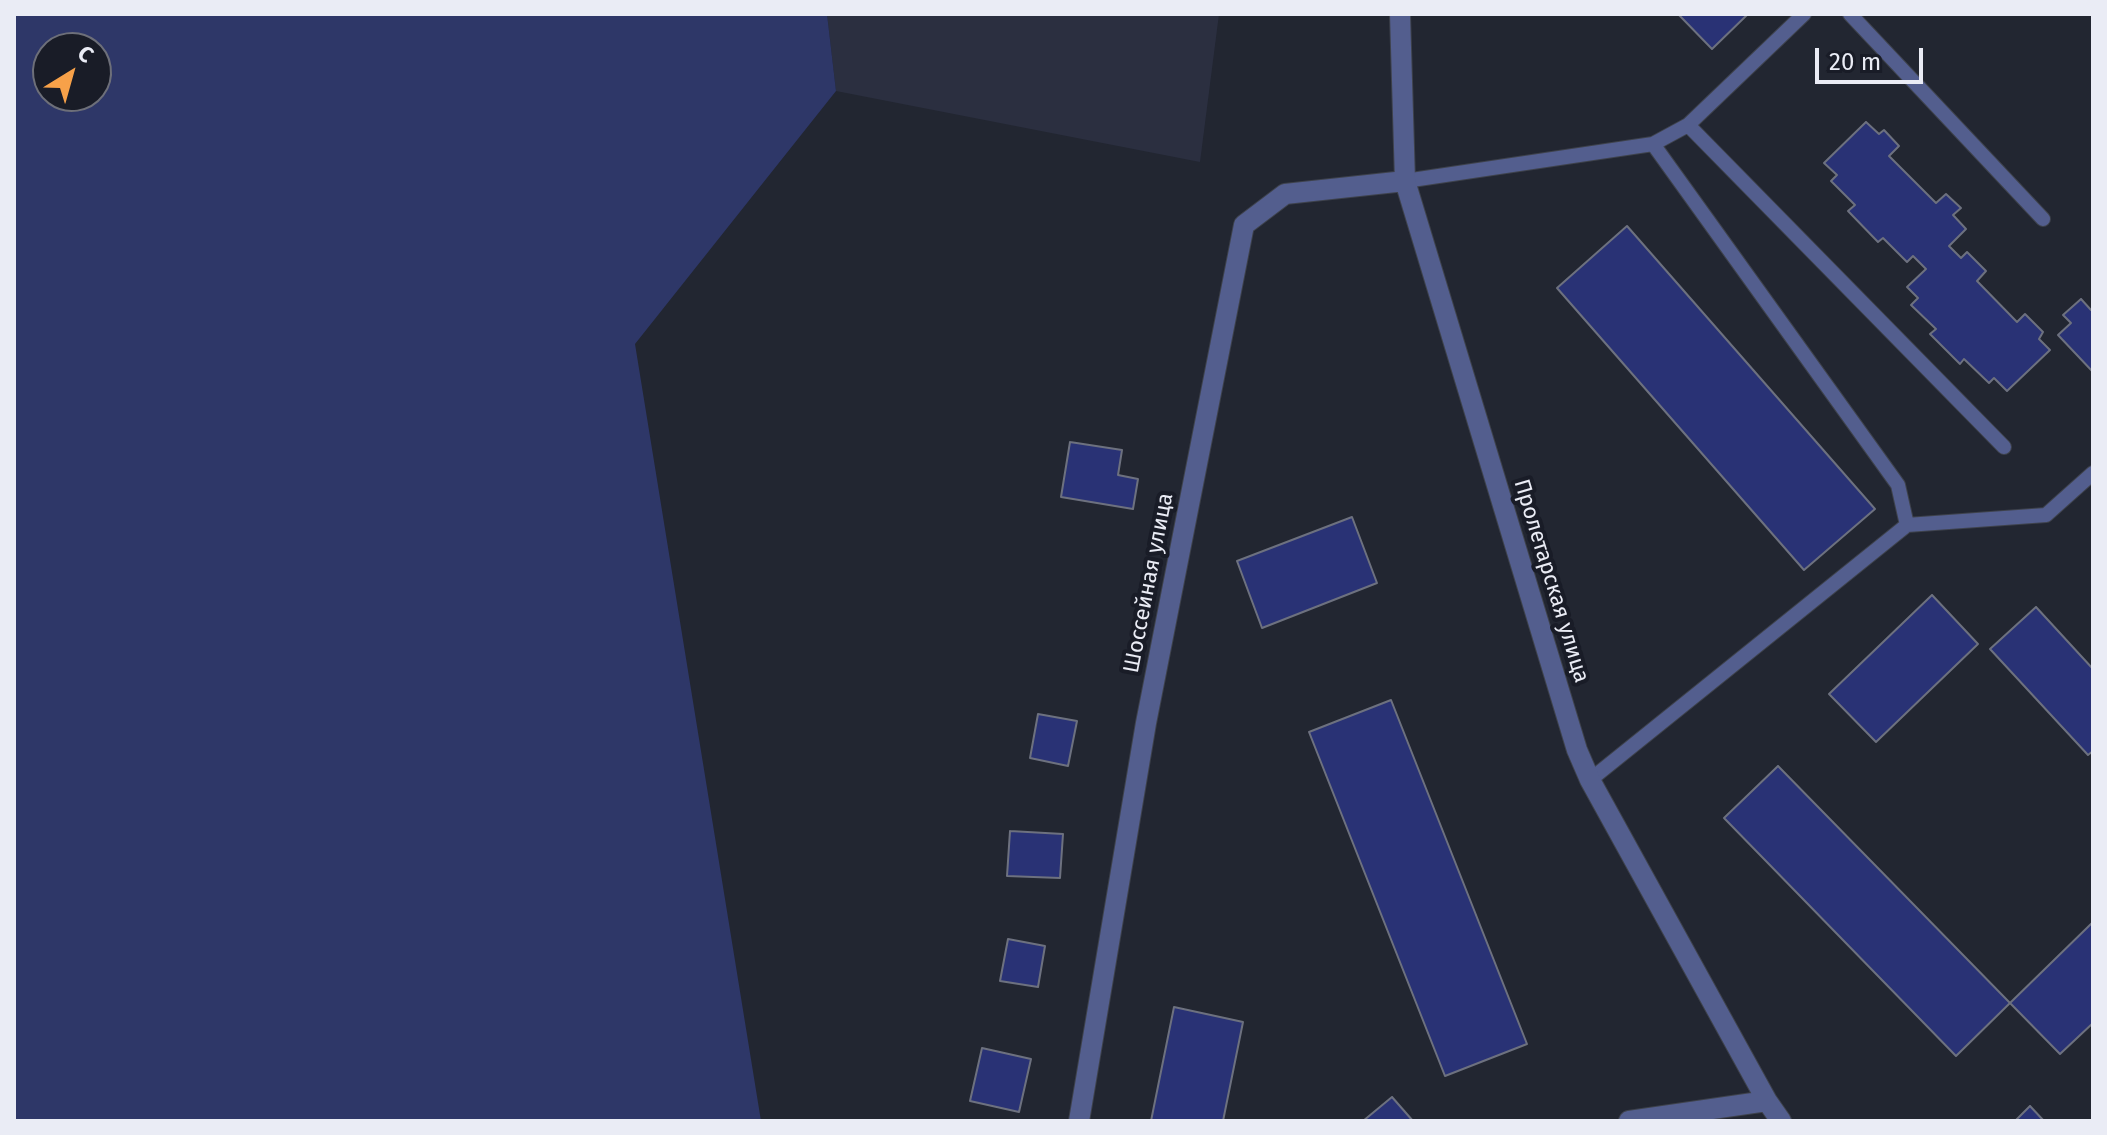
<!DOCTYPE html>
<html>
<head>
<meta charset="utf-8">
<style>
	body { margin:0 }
	#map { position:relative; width:2107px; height:1135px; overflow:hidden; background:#222631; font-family:"Fira Sans",sans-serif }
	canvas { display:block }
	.frame { position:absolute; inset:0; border:16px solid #eaecf5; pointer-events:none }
	.north { position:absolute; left:32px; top:32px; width:80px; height:80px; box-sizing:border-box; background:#191c27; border:2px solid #6d6f79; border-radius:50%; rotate:37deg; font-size:22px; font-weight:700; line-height:32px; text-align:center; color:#eaecf5 }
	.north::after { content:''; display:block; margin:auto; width:28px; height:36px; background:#f7a149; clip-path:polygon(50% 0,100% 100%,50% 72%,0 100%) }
	.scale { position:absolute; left:1815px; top:48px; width:108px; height:36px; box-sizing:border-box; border:4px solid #eaecf5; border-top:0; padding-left:10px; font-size:24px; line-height:28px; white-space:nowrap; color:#eaecf5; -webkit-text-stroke:6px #191c27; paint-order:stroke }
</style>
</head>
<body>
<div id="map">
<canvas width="2107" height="1135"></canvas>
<div class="frame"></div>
<div class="north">С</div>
<div class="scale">20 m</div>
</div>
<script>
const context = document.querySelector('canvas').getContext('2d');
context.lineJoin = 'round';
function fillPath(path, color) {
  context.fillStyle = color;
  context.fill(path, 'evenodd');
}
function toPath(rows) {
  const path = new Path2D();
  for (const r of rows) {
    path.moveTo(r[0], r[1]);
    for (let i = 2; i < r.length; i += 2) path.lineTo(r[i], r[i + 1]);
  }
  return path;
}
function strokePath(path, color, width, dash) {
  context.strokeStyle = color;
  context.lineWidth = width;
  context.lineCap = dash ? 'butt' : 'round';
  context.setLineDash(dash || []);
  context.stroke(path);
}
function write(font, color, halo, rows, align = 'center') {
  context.font = font + ' "Fira Sans",sans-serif';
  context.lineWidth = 8;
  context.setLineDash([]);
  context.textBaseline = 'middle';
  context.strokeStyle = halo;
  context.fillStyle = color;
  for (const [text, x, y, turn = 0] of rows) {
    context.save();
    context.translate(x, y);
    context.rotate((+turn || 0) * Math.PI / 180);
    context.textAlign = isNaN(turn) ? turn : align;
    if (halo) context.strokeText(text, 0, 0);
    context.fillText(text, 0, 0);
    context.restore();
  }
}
fillPath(toPath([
	[827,14,1219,14,1200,162,836,91]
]), '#2b2f40');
fillPath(toPath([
	[14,14,827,14,836,91,635,344,761,1121,14,1121],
	[48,48,96,48,96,96,48,96]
]), '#2e3768');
const building = toPath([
	[1678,14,1748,14,1712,49,1678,14],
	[1866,122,1879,134,1884,130,1899,146,1889,156,1936,203,1946,194,1961,208,1953,215,1966,229,1949,246,1961,258,1967,252,1986,271,1977,281,2017,322,2025,314,2043,332,2039,339,2050,350,2007,391,1994,378,1989,383,1964,359,1960,364,1930,334,1936,329,1911,305,1918,298,1907,287,1926,269,1913,256,1907,262,1883,238,1878,242,1848,211,1855,205,1831,181,1837,175,1824,163,1866,122],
	[1627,226,1875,509,1804,570,1557,288,1627,226],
	[2081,299,2091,310,2093,309,2093,372,2058,335,2071,323,2063,315,2081,299],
	[1070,442,1122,450,1118,475,1138,479,1133,509,1061,497,1070,442],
	[1352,517,1377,583,1262,628,1237,561,1352,517],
	[1932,595,1978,644,1876,742,1829,694,1932,595],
	[2036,607,2093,669,2093,751,2088,755,1990,649,2036,607],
	[1391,700,1527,1044,1445,1076,1309,732,1391,700],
	[1038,714,1077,721,1068,766,1030,758,1038,714],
	[1778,766,2010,1003,1956,1056,1724,818,1778,766],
	[1010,831,1063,834,1060,878,1007,876,1010,831],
	[2093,922,2093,1023,2060,1054,2010,1003,2093,922],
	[1008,939,1045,946,1038,987,1000,981,1008,939],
	[1174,1007,1243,1022,1223,1121,1151,1121,1174,1007],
	[982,1048,1031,1059,1019,1112,970,1101,982,1048],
	[1392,1097,1413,1121,1363,1121,1392,1097],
	[2030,1106,2044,1121,2015,1121,2030,1106]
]);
fillPath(building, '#293275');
strokePath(building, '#6d717f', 2);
const service = toPath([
	[1850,14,2043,219],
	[1688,125,2004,447],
	[1653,144,1898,485,1907,525],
	[1405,181,1653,144,1688,125,1804,14],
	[1590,780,1907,525,2046,515,2093,473]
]);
const minor = toPath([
	[1400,14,1405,181,1577,750,1590,780,1767,1101,1781,1121],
	[1079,1121,1146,723,1244,225,1285,194,1405,181],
	[1629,1121,1767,1101]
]);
strokePath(service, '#3e424c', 16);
strokePath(minor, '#3e424c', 22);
strokePath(service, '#535e8e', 14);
strokePath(minor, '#535e8e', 20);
write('22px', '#eaecf5', '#191c27', [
	["Пролетарская улица",1551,581,73],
	["Шоссейная улица",1149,583,-79]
]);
</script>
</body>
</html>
